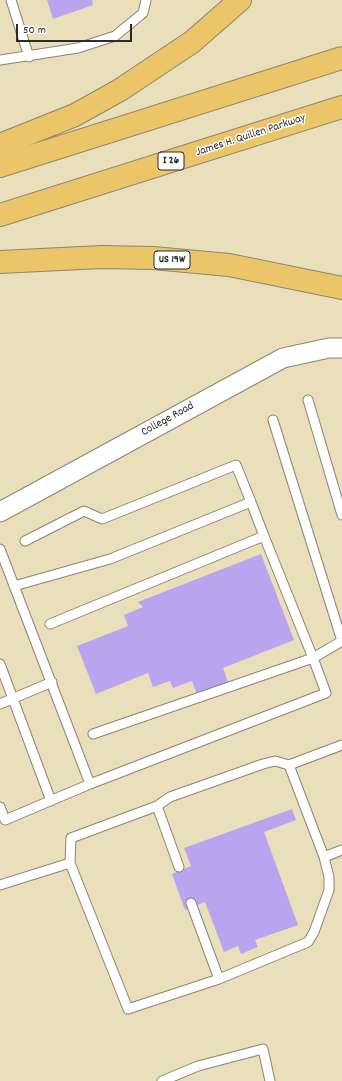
<!DOCTYPE html>
<html>
<head>
<meta charset="utf-8">
<style>
	body { margin:0 }
	#map { position:relative; width:342px; height:1081px; overflow:hidden; background:#eadfbb; font-family:Dekko,sans-serif }
	canvas { display:block }
	.scale { position:absolute; left:16px; top:24px; width:116px; height:18px; box-sizing:border-box; border:2px solid #2b2b2b; border-top:0; padding-left:5px; font-size:12px; line-height:14px; white-space:nowrap; color:#2b2b2b; -webkit-text-stroke:3px #fff; paint-order:stroke }
</style>
</head>
<body>
<div id="map">
<canvas width="342" height="1081"></canvas>
<div class="scale">50 m</div>
</div>
<script>
const context = document.querySelector('canvas').getContext('2d');
context.lineJoin = 'round';
function fillPath(path, color) {
  context.fillStyle = color;
  context.fill(path, 'evenodd');
}
function toPath(rows) {
  const path = new Path2D();
  for (const r of rows) {
    path.moveTo(r[0], r[1]);
    for (let i = 2; i < r.length; i += 2) path.lineTo(r[i], r[i + 1]);
  }
  return path;
}
function strokePath(path, color, width, dash) {
  context.strokeStyle = color;
  context.lineWidth = width;
  context.lineCap = dash ? 'butt' : 'round';
  context.setLineDash(dash || []);
  context.stroke(path);
}
function write(font, color, halo, rows, align = 'center') {
  context.font = font + ' Dekko,sans-serif';
  context.lineWidth = 3;
  context.setLineDash([]);
  context.textBaseline = 'middle';
  context.strokeStyle = halo;
  context.fillStyle = color;
  for (const [text, x, y, turn = 0] of rows) {
    context.save();
    context.translate(x, y);
    context.rotate((+turn || 0) * Math.PI / 180);
    context.textAlign = isNaN(turn) ? turn : align;
    if (halo) context.strokeText(text, 0, 0);
    context.fillText(text, 0, 0);
    context.restore();
  }
}
fillPath(toPath([
	[47,0,92,0,93,5,53,19],
	[261,554,294,640,223,668,228,682,197,694,192,681,173,688,170,681,153,687,148,673,96,694,77,646,128,626,124,615,143,607,138,602],
	[292,809,296,820,264,832,298,925,255,940,258,947,241,954,238,946,224,952,205,902,185,910,172,874,191,866,184,848]
]), '#b9a4f0');
const lane = toPath([
	[11,0,29,57],
	[0,60,78,48,115,36,143,13,146,0],
	[308,400,342,515],
	[273,420,342,641],
	[0,549,90,784,5,820,0,807],
	[14,586,110,559,251,502,236,465,102,519,84,511,25,541],
	[50,624,264,536,251,502],
	[0,664,51,801],
	[0,704,52,682],
	[93,734,313,658,264,536],
	[289,765,324,857],
	[90,784,326,693,313,658,342,641],
	[157,806,170,797,263,764,275,761,289,765,342,745],
	[179,867,157,806,71,838,70,863,128,1009,219,979,191,903],
	[0,885,70,863],
	[219,979,308,942,314,932,329,890,329,877,324,857,342,850],
	[162,1081,198,1066,263,1049,270,1081]
]);
const street = toPath([
	[0,512,283,358,329,348,342,348]
]);
const highway = toPath([
	[0,145,75,115,120,90,192,42,240,0],
	[0,166,342,58],
	[0,215,342,107],
	[0,262,102,257,153,258,229,265,342,288]
]);
strokePath(lane, '#8a8573', 11);
strokePath(street, '#8a8573', 21);
strokePath(highway, '#8a8573', 24);
strokePath(lane, '#fff', 9);
strokePath(street, '#fff', 19);
strokePath(highway, '#edc569', 22);
for (const [x, y, w] of [
	[171,161,26],
	[172,260,36]
]) {
  const box = new Path2D();
  box.roundRect(x - w / 2, y - 9, w, 18, 3);
  context.fillStyle = '#fff';
  context.fill(box);
  strokePath(box, '#2b2b2b', 1);
}
write('bold 11px', '#2b2b2b', null, [
	["I 26",171,161],
	["US 19W",172,260]
]);
write('12px', '#2b2b2b', '#fff', [
	["James H. Quillen Parkway",251,136,-18],
	["College Road",168,420,-29]
]);
</script>
</body>
</html>
